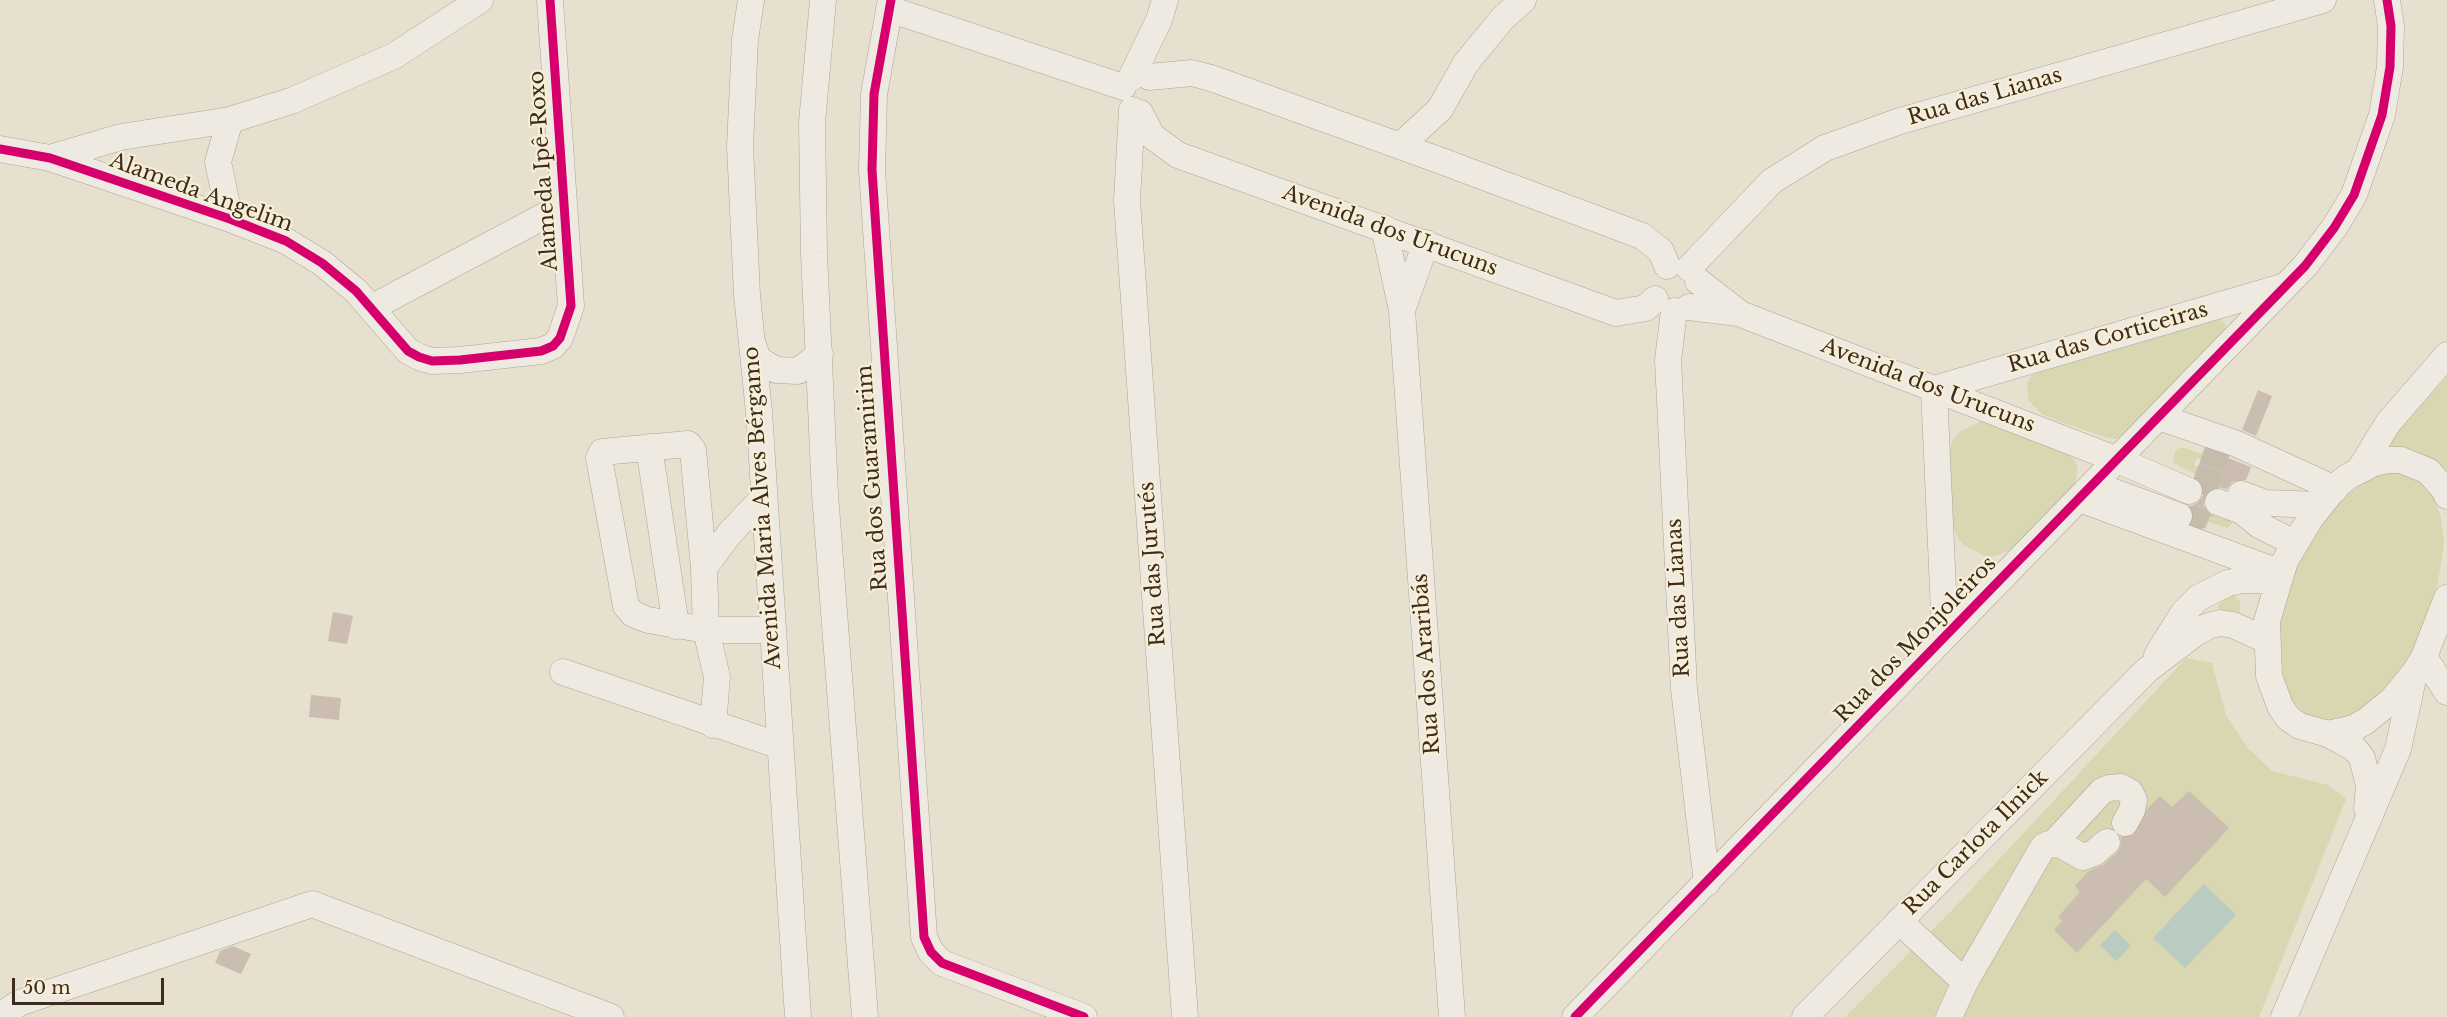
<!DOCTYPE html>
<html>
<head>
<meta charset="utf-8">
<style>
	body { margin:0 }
	#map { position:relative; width:2447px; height:1017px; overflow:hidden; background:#e7e0cf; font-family:"Libre Baskerville",serif }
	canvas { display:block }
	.scale { position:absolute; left:12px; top:978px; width:152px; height:27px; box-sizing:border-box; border:3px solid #3c2c1e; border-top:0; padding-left:8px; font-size:18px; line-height:21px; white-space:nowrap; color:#3c2c1e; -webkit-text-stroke:4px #f8edd5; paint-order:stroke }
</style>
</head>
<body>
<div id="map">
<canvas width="2447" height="1017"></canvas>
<div class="scale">50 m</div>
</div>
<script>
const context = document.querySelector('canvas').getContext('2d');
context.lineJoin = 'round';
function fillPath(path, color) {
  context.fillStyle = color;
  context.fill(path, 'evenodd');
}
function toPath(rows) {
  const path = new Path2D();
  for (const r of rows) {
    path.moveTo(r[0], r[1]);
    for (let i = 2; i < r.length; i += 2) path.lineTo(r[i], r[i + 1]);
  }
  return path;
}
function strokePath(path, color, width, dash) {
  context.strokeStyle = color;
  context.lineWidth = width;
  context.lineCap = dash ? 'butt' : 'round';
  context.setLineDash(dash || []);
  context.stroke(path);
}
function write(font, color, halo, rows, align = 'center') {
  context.font = font + ' "Libre Baskerville",serif';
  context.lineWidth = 4.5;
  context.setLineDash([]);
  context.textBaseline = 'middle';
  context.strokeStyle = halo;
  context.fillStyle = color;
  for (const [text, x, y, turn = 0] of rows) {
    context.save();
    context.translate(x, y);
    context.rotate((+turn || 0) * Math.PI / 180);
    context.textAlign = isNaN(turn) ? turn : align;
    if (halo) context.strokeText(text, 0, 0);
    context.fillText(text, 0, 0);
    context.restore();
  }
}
fillPath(toPath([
	[2216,317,2226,324,2223,334,2125,435,2115,439,2104,437,2058,421,2042,414,2028,400,2027,383,2037,368],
	[2447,377,2447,472,2435,461,2390,446,2388,442],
	[1981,421,2070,453,2078,468,2075,485,2015,548,1995,556,1985,556,1965,546,1959,540,1953,528,1949,454,1952,442,1958,433],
	[2181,447,2203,454,2201,459,2197,458,2194,465,2198,467,2195,474,2173,463,2175,451],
	[2389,472,2399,472,2421,480,2433,495,2441,518,2444,544,2436,594,2413,651,2383,692,2349,717,2328,721,2306,715,2291,700,2281,674,2279,623,2297,566,2314,531,2345,495,2378,474],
	[2217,506,2235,520,2228,528,2208,522],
	[2232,592,2240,602,2240,616,2218,609,2218,605],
	[2186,658,2212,663,2226,715,2247,747,2272,771,2328,785,2346,799,2259,1017,1845,1017,1952,910]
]), '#d8d7b1');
fillPath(toPath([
	[2204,884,2236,915,2185,968,2153,938],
	[2115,930,2131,946,2116,961,2100,945]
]), '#baccc1');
fillPath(toPath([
	[2258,390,2272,396,2256,436,2242,430],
	[2205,449,2251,467,2246,480,2232,482,2227,489,2216,487,2208,491,2203,505,2213,516,2210,517,2205,529,2191,524,2194,514,2190,506,2197,503,2203,496,2201,483,2194,477],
	[333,612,353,616,347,644,328,641],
	[311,695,341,698,339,720,309,717],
	[2189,791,2229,828,2165,897,2146,879,2077,953,2054,930,2062,921,2058,917,2080,892,2075,886,2089,871,2103,865,2117,853,2121,846,2121,837,2133,835,2147,809,2160,796,2172,807],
	[233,946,251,954,241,974,215,963,220,951]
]), '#cbbdaf');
strokePath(toPath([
	[2204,450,2232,460],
	[2194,477,2223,488],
	[2179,516,2206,526]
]), '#c5bcac', 26, [26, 13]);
const minor = toPath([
	[751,0,745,40,740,146,747,295,759,412,798,1017],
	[823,0,812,123,814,253,825,494,865,1017],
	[891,0,874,94,872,170,924,937,931,952,942,963,1084,1017],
	[889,9,1123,87],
	[1149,77,1192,73,1211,78,1436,159,1642,236,1661,251,1667,266],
	[1131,78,1159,20,1165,0],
	[1132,110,1127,201,1185,1017],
	[1140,113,1152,136,1178,155,1616,313,1646,308,1655,299],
	[1400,146,1440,109,1466,63,1503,18,1523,0],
	[0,149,50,158,230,219,286,241,322,263,356,291,408,351,419,357,432,361,460,360,541,351,553,346,560,338,571,306,550,0],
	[50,158,121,137,230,120,291,101,394,56,480,0],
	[230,219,218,162,230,120],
	[1384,228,1402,310,1452,1017],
	[1689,268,1772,181,1825,148,1900,121,2323,0],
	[1698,281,1738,312],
	[1689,307,1738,313,2118,460,2189,491],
	[371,308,563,206],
	[1402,310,1426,243],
	[1674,311,1668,360,1684,689,1707,883],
	[752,342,758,359,776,370,798,371,820,354],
	[1934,389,2282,287],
	[1934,389,1945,634],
	[2159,417,2237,444,2335,489],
	[649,447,676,626],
	[2360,469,2388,423,2447,355],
	[2095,485,2179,516],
	[2241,494,2265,503,2321,505],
	[2447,496,2444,489,2428,471,2401,460,2388,460,2374,463,2349,476,2337,485,2310,519,2285,561,2267,621,2269,676,2280,706,2288,718,2300,726,2328,734,2354,728,2366,721,2392,700,2415,672,2424,657,2447,598],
	[2080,499,2281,573],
	[2218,502,2242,511,2259,525,2294,543],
	[704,568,730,533,764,497],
	[2157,655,2184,612,2198,598,2228,583,2243,580,2278,581],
	[2424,657,2447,692],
	[563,672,780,746],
	[713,725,717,677,706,630,704,568,693,450,688,444,602,452,599,458,626,606,633,614,648,620,706,630,773,630],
	[2328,734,2354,748,2362,758,2369,785,2367,809],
	[2053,844,2102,791,2109,788,2121,787,2130,792,2134,800,2132,810,2125,823],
	[1899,921,1965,982],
	[0,1016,19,1003,312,904,611,1017],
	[1575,1017,2305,266,2334,228,2354,195,2382,115,2390,67,2391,26,2387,0],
	[1805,1017,2147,670,2197,632,2208,626,2220,623,2233,625,2266,640],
	[1949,1017,1965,982,2043,847,2049,844,2061,845,2083,857,2094,853,2107,842],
	[2284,1017,2398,749,2413,679]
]);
strokePath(minor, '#aca497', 27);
strokePath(minor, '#efeae1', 26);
strokePath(toPath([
	[891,0,874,94,872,170,924,937,931,952,942,963,1084,1017],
	[0,149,50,158,230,219,286,241,322,263,356,291,408,351,419,357,432,361,460,360,541,351,553,346,560,338,571,306,550,0],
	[1575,1017,2305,266,2334,228,2354,195,2382,115,2390,67,2391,26,2387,0]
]), '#d6006c', 9);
write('21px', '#3c2c1e', '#f8edd5', [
	["Rua das Lianas",1985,97,-16],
	["Alameda Ipê-Roxo",544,171,-94],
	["Alameda Angelim",201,193,20],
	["Avenida dos Urucuns",1390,231,20],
	["Rua das Corticeiras",2108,338,-16],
	["Avenida dos Urucuns",1928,386,21],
	["Rua dos Guaramirim",873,478,-94],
	["Avenida Maria Alves Bérgamo",763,508,-94],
	["Rua das Jurutés",1153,564,-94],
	["Rua das Lianas",1679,598,-93],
	["Rua dos Monjoleiros",1916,640,-46],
	["Rua dos Araribás",1427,664,-94],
	["Rua Carlota Ilnick",1976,843,-45]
]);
</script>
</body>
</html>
